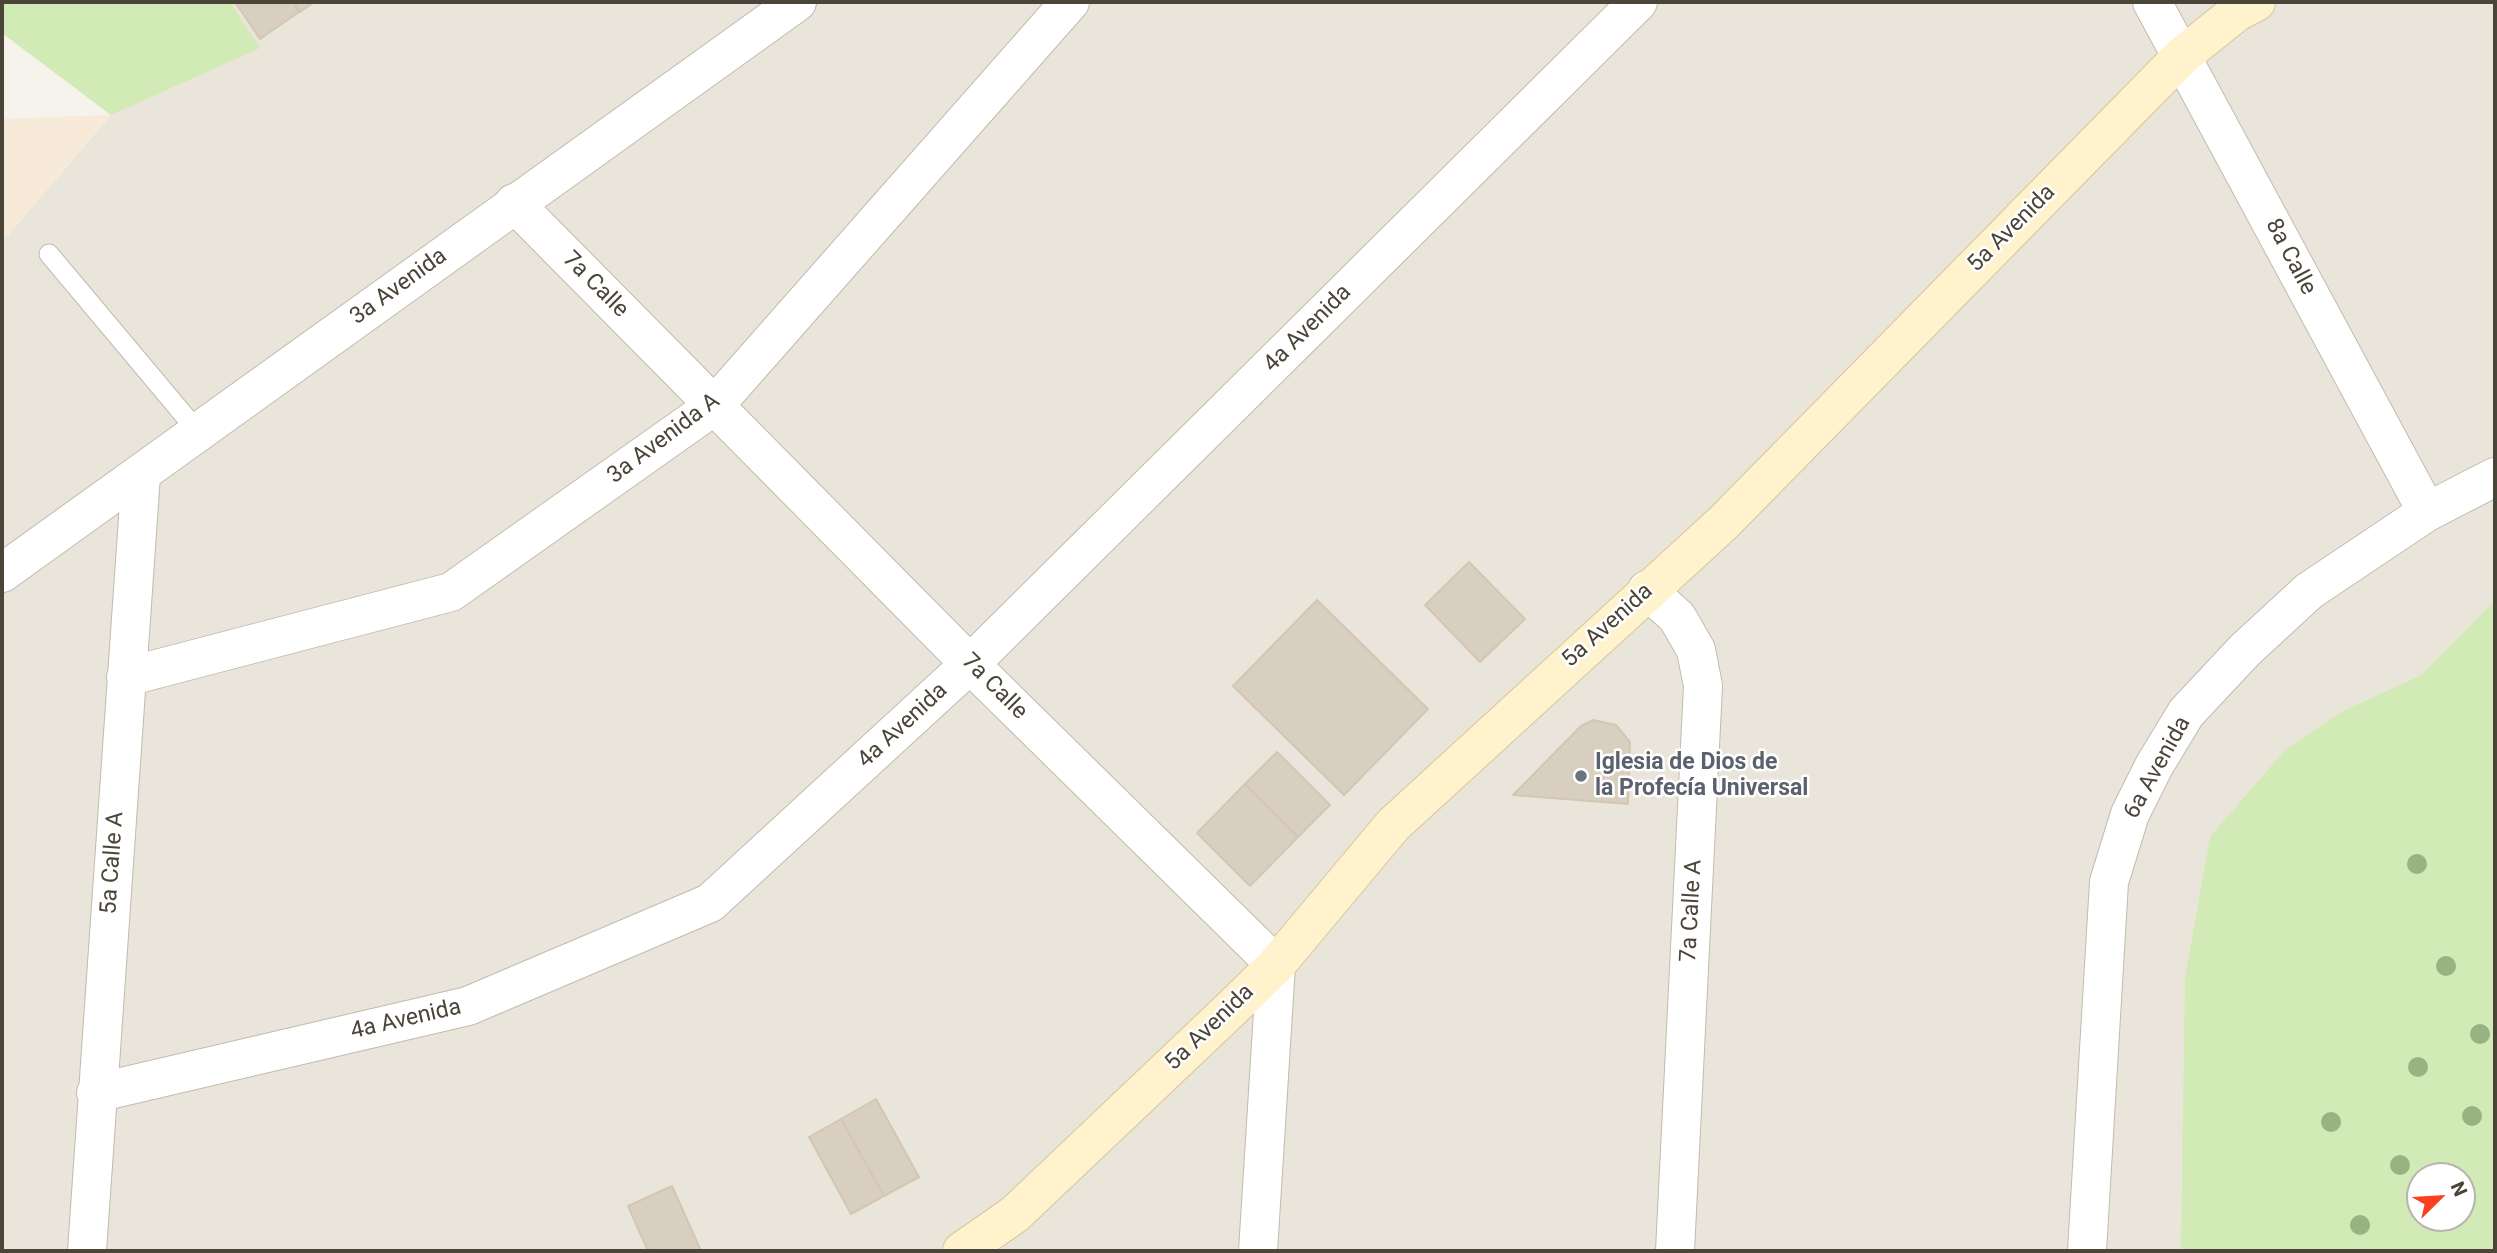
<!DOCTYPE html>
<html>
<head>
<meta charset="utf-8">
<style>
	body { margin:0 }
	#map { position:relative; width:2497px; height:1253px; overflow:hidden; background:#f6f3ec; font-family:Roboto,sans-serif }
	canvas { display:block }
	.frame { position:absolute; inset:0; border:4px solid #4b4439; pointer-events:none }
	.north { position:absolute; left:2406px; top:1162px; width:70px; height:70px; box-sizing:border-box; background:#fff; border:2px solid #b7b4b0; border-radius:50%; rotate:66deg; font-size:19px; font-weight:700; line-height:28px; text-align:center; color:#4b4439 }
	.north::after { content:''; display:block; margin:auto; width:24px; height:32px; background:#fc3f1d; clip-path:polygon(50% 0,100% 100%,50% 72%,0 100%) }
</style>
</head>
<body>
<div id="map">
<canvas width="2497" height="1253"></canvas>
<div class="frame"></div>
<div class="north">N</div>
</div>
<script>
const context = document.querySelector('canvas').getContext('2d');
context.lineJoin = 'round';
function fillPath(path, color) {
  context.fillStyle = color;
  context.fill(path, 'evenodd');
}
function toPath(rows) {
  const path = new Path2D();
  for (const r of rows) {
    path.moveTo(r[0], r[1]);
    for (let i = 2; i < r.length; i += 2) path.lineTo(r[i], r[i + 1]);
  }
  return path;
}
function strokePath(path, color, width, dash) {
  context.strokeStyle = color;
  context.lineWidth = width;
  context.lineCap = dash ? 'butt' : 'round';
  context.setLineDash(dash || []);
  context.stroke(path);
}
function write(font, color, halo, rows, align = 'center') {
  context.font = font + ' Roboto,sans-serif';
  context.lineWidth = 5;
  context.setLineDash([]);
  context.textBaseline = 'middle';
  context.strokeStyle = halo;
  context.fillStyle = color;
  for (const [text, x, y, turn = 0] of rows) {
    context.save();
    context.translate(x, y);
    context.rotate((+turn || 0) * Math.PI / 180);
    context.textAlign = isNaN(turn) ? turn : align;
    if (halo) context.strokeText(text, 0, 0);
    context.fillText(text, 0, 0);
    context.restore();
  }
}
fillPath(toPath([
	[2,2,2495,2,2495,600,2421,675,2343,711,2183,1216,2181,1251,2,1251,2,242,111,115,2,33]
]), '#eae5da');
fillPath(toPath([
	[111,115,2,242,2,119]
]), '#f7ead8');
fillPath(toPath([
	[2,2,230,2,260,48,111,115,2,33],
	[2495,600,2495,1251,2181,1251,2185,978,2210,837,2285,750,2343,711,2421,675],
	[2420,1176,2462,1176,2462,1218,2420,1218]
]), '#d2eab5');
const building = toPath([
	[235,2,292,2,299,12,260,39,235,2],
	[293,2,314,2,300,12,293,2],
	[1469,562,1525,619,1480,662,1425,605,1469,562],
	[1317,600,1428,709,1344,795,1233,686,1317,600],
	[1593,720,1616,725,1630,742,1628,804,1513,795,1581,726,1593,720],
	[1277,752,1330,805,1298,837,1245,784,1277,752],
	[1245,784,1298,837,1250,886,1197,833,1245,784],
	[876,1099,919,1177,884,1196,841,1119,876,1099],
	[841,1119,884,1196,851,1214,809,1137,841,1119],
	[672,1186,701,1251,648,1251,628,1206,672,1186]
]);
fillPath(building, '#d8cfc1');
strokePath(building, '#d3c7b4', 2);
const service = toPath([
	[49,254,199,433]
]);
const minor = toPath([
	[2152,2,2427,512],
	[514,203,970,664,1276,965],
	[2,573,797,2],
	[1647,590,1677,617,1696,650,1703,686,1675,1251],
	[126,677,451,592,714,406,1070,2],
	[96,1093,468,1006,710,903,970,664,1638,2],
	[87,1251,141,475],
	[2087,1251,2109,882,2130,814,2154,766,2186,713,2245,650,2309,591,2427,512,2495,477]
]);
const tertiary = toPath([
	[1258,1251,1276,965]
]);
const secondary = toPath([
	[962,1251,1015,1214,1232,1008,1276,965,1393,825,1723,523,2182,56,2237,12,2256,2]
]);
strokePath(service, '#c2bbae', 21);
strokePath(minor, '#c2bbae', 40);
strokePath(tertiary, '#c2bbae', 40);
strokePath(secondary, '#d6c79b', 40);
strokePath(service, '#fff', 19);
strokePath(minor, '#fff', 38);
strokePath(tertiary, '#fff', 38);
strokePath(secondary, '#fff3cd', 38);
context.fillStyle = '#97b381';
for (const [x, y] of [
	[2417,864],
	[2446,966],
	[2480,1034],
	[2418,1067],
	[2472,1116],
	[2331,1122],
	[2400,1165],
	[2360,1225]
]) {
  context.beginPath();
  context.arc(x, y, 10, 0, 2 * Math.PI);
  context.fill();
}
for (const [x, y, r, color] of [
	[1581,776,7,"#6b7280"]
]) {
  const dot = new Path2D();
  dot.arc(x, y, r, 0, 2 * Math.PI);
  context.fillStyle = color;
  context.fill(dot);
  strokePath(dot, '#fff', 2.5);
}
write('23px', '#4b4439', '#fff', [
	["5a Avenida",2012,229,-45],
	["8a Calle",2290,257,62],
	["7a Calle",595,285,45],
	["3a Avenida",399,287,-36],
	["4a Avenida",1308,329,-45],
	["3a Avenida A",664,439,-37],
	["5a Avenida",1608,626,-42],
	["7a Calle",994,687,45],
	["4a Avenida",903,726,-43],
	["6a Avenida",2158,768,-61],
	["5a Calle A",113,863,-86],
	["7a Calle A",1692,911,-87],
	["4a Avenida",406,1020,-13],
	["5a Avenida",1210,1028,-44]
]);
write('bold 23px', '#5b616d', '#fff', [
	["Iglesia de Dios de",1595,763],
	["la Profecía Universal",1595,789]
], 'left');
</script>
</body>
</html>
